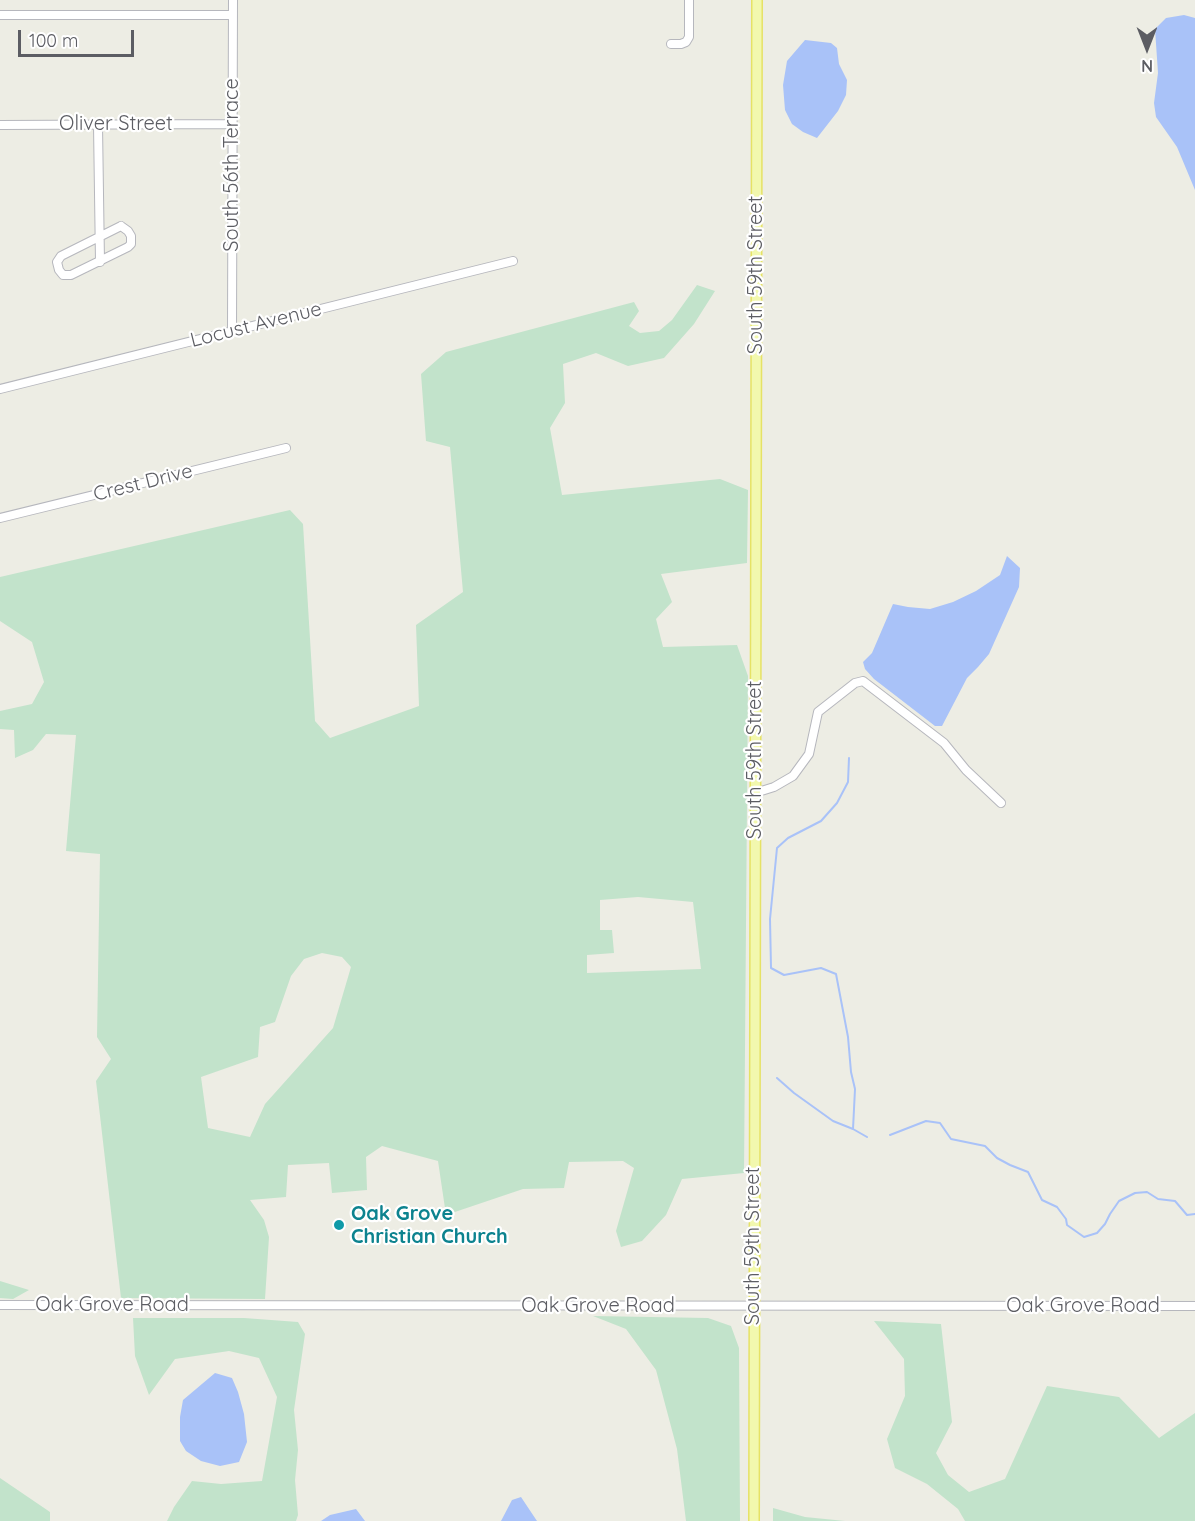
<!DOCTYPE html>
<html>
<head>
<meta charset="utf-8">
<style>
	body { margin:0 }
	#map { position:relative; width:1195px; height:1521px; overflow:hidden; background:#edede4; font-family:Quicksand,sans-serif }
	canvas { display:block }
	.north { position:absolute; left:1117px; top:18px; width:60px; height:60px; -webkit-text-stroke:4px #fff; paint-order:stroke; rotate:180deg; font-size:16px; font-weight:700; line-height:24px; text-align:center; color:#5c5d63 }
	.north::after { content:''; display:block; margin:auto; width:21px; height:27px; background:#5c5d63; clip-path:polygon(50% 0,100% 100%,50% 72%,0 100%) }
	.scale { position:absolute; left:18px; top:30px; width:116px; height:27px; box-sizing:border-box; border:3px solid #5c5d63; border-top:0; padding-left:8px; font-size:18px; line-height:21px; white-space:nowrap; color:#5c5d63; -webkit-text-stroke:4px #fff; paint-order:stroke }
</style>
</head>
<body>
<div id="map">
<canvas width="1195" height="1521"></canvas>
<div class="north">N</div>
<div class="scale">100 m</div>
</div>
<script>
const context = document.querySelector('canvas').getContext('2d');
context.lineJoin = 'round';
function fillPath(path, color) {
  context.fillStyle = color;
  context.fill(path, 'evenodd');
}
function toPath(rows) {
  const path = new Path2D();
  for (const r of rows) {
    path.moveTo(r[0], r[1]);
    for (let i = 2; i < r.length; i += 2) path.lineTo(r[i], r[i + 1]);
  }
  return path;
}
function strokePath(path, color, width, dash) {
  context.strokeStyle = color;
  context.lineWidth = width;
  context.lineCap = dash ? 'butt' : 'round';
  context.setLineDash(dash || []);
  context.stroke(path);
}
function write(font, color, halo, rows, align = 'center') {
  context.font = font + ' Quicksand,sans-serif';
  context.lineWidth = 4.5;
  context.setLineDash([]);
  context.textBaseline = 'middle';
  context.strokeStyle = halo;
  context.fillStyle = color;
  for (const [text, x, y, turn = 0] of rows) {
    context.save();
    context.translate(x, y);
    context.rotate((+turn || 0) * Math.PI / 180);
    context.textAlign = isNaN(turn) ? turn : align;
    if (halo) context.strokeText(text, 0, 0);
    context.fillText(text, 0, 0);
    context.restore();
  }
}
fillPath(toPath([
	[697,285,715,291,694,324,664,358,628,366,596,353,563,364,565,403,550,428,562,495,720,479,748,490,747,563,661,574,672,602,656,619,663,647,737,645,748,676,744,1173,682,1179,666,1215,642,1241,621,1247,616,1231,634,1168,623,1161,569,1162,564,1188,523,1189,446,1215,438,1161,382,1146,366,1157,367,1190,332,1193,329,1163,288,1165,286,1197,250,1200,264,1220,269,1237,265,1299,121,1298,96,1081,111,1059,97,1037,100,854,66,851,76,735,46,734,33,750,15,758,14,730,0,729,0,711,32,704,44,682,32,642,0,621,0,577,290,510,303,524,315,721,330,738,419,706,416,625,463,592,450,447,426,441,421,374,446,352,634,302,639,311,629,326,640,333,659,331,672,320],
	[638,897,693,902,701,969,587,973,587,955,614,953,612,930,600,930,600,900],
	[322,953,342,957,351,967,333,1028,265,1104,250,1137,208,1128,201,1077,258,1057,260,1027,275,1022,291,976,304,959],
	[0,1281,29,1290,13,1299,0,1298],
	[593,1316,708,1318,731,1326,739,1348,740,1521,686,1521,677,1449,656,1370,626,1329],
	[133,1318,244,1318,298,1322,305,1334,294,1410,298,1450,295,1480,298,1515,296,1521,167,1521,174,1507,192,1481,221,1484,262,1481,277,1397,259,1358,229,1351,175,1359,149,1395,135,1356],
	[874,1321,941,1324,952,1422,936,1453,948,1475,969,1492,1005,1479,1047,1386,1119,1397,1159,1438,1195,1413,1195,1521,965,1521,958,1509,927,1484,895,1468,887,1439,905,1396,904,1359],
	[0,1478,50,1512,50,1521,0,1521],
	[773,1508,805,1517,845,1521,773,1521]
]), '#c2e3cb');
fillPath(toPath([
	[1184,15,1195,18,1195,190,1177,147,1156,117,1154,103,1158,73,1155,29,1166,18],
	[805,40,831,43,837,48,839,64,847,80,846,95,838,111,817,138,803,132,792,124,785,110,783,85,787,61],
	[1007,556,1020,568,1019,587,989,654,978,667,967,678,942,726,935,726,874,679,865,669,863,662,872,653,893,604,908,607,930,609,953,602,976,591,1000,575],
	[215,1373,232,1378,238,1392,244,1414,247,1442,239,1462,220,1466,201,1461,186,1451,180,1441,180,1417,183,1400],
	[521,1497,537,1521,501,1521,512,1500],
	[356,1509,365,1521,321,1521,330,1515]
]), '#a9c2f8');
strokePath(toPath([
	[849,758,848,782,837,803,821,821,788,838,777,848,770,919,771,968,784,975,821,968,836,974,848,1037,851,1072,855,1089,853,1129,867,1137],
	[777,1078,794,1093,833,1121,853,1129],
	[890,1135,926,1121,940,1123,951,1139,985,1146,997,1158,1010,1165,1028,1172,1042,1200,1057,1207,1066,1219,1067,1225,1084,1237,1097,1233,1105,1224,1110,1214,1119,1201,1135,1193,1147,1192,1158,1199,1175,1201,1187,1215,1195,1214]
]), '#a9c2f8', 2);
const minor = toPath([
	[0,15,233,15],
	[671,44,681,44,686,42,689,37,689,0],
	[0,125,232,124],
	[98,125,100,262],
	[121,226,128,231,131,236,131,244,128,247,71,275,63,275,59,270,57,262,61,256,121,226],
	[232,331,233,0],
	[0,389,513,261],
	[0,518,286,448],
	[755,793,774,787,793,776,809,754,818,712,855,683,863,681,944,743,966,770,1001,803],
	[0,1305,1195,1306]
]);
const major = toPath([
	[754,1521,757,0]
]);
strokePath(minor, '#b6b7bd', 10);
strokePath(major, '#e6e265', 12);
strokePath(minor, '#fff', 8);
strokePath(major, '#f2f8ae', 9);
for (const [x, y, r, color] of [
	[339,1225,6,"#0f9aa8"]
]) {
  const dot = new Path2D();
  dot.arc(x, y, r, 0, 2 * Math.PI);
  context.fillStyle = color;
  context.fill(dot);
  strokePath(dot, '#fff', 2);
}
write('20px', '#5c5d63', '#fff', [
	["Oliver Street",116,124],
	["South 56th Terrace",232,165,-90],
	["South 59th Street",756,275,-90],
	["Locust Avenue",256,325,-14],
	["Crest Drive",143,483,-14],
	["South 59th Street",755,760,-90],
	["South 59th Street",753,1246,-90],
	["Oak Grove Road",112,1305],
	["Oak Grove Road",598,1306],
	["Oak Grove Road",1083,1306]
]);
write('bold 20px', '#0d838f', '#fff', [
	["Oak Grove",351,1214],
	["Christian Church",351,1237]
], 'left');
</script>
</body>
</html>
